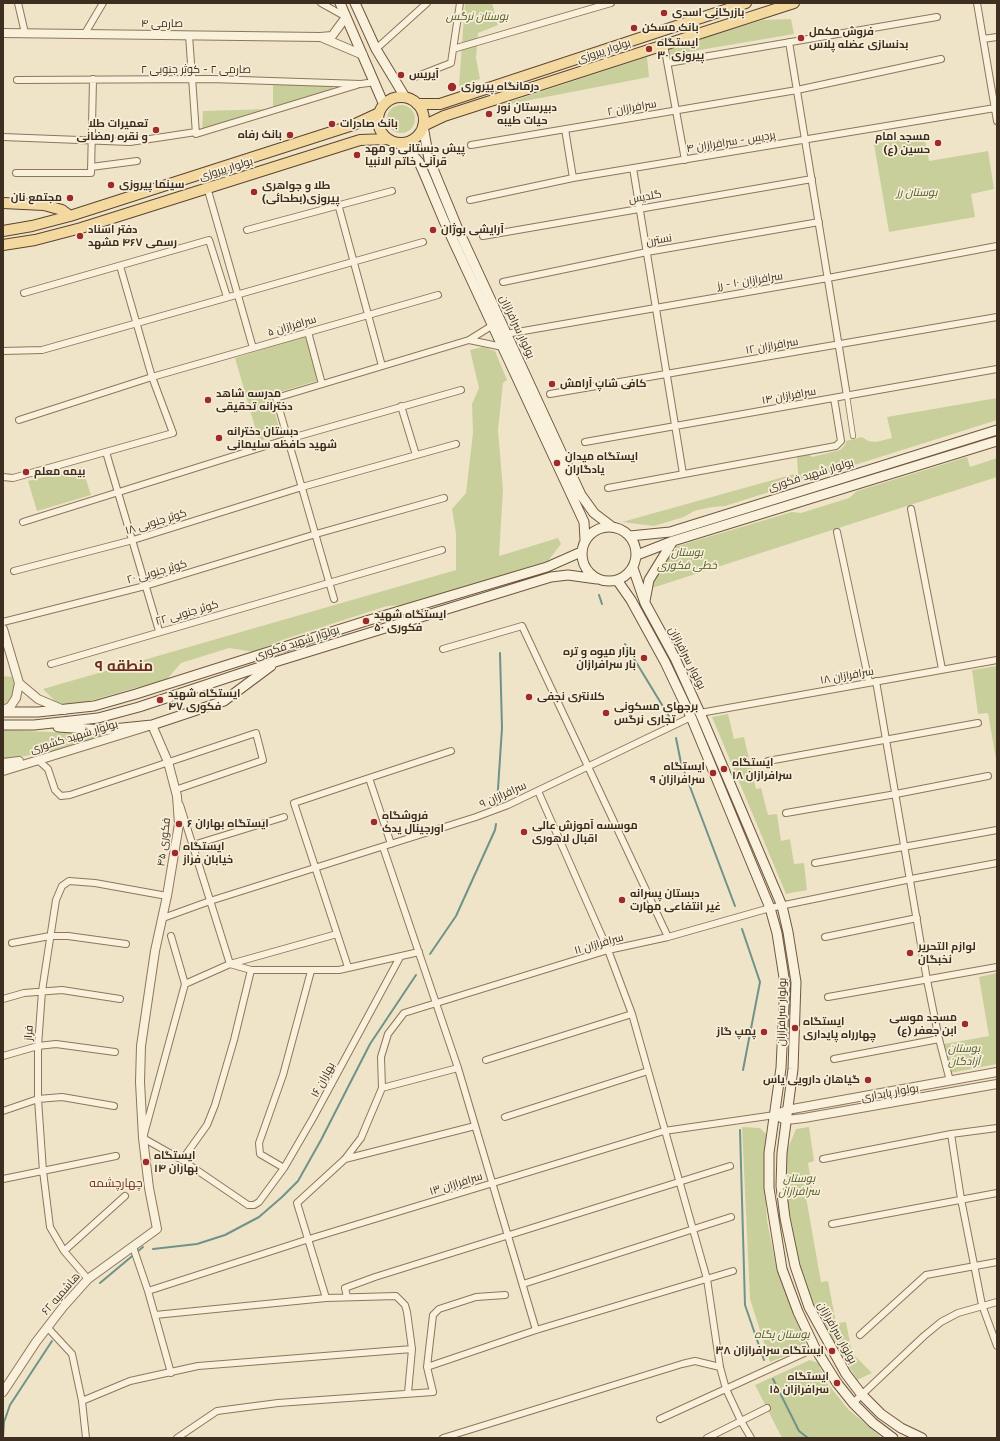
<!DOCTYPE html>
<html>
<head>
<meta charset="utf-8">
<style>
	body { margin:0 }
	#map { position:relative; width:1000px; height:1441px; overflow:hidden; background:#f0e4c8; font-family:"Roboto Serif",serif }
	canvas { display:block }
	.frame { position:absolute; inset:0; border:4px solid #3d2e20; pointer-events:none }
</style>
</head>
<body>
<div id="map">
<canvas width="1000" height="1441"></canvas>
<div class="frame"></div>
</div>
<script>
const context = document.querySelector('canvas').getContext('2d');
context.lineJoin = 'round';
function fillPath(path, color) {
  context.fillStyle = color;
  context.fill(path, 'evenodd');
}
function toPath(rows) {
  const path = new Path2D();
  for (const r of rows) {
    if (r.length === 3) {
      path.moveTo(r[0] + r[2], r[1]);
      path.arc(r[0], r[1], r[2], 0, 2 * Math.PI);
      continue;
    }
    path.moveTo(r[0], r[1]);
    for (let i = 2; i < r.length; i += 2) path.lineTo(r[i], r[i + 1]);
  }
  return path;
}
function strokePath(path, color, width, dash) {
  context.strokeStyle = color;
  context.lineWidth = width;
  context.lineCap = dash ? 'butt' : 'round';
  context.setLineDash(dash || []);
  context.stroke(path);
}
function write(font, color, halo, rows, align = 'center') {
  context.font = font + ' "Roboto Serif",Cairo,serif';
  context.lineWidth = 3.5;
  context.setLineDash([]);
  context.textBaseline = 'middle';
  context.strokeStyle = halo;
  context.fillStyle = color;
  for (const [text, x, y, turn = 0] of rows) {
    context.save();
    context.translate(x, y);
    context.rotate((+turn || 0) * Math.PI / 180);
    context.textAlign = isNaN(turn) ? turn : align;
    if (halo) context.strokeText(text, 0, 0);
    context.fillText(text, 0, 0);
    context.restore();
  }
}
fillPath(toPath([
	[465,3,492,3,498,25,478,33,476,58,480,79,459,86],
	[791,19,794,34,670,55,669,48,763,20],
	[647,57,649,77,494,107],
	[273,84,334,85,331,91,273,109],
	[401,119,14],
	[270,109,202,131,203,111],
	[924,135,929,161,988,151,994,189,971,194,975,217,889,232,874,144],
	[310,335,323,379,270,395,281,435,259,441,235,358],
	[483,347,495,351,507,380,503,383,498,430,503,490,499,556,558,538,561,544,548,561,405,605,387,606,282,640,254,652,229,648,181,663,167,679,86,702,65,704,57,703,43,689,456,570,456,534,452,509,466,493,473,433,472,404,479,388,470,350],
	[997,398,997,420,725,506,712,507,694,511,684,517,654,526,622,522,798,473,797,457,809,454,812,457,840,450,845,445,846,441,862,437,868,441,876,442,892,438,887,417],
	[967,457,970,467,997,458,997,477,652,588,661,567,674,547,792,512,801,513,849,498,857,491],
	[82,467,91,495,37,511,28,481],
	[997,666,997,765,988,713,978,714,972,670],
	[3,676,12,677,16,691,4,705],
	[728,714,734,739,744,737,756,789,761,788,768,815,777,814,781,841,790,839,794,864,804,863,807,890,786,894,712,717],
	[3,730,27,731,117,735,44,756,30,755,5,760,3,759],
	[997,973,997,1064,950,1073,944,1044,989,1036,979,977],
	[742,1127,760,1128,766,1134,765,1188,767,1221,777,1270,806,1343,802,1349,770,1362,750,1299],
	[809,1127,814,1161,808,1163,813,1194,806,1197,821,1282,828,1281,836,1323,846,1322,852,1353,872,1373,857,1380,813,1305,799,1265,789,1218,786,1186,786,1153,796,1129],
	[810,1360,818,1363,827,1383,848,1409,882,1438,782,1438,755,1385]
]), '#c9cf9b');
strokePath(toPath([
	[599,595,602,604],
	[625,644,670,718],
	[676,738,681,763,735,906],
	[497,804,502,728,500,653],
	[742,929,760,982,743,1070],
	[430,954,456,916,495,830,496,824],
	[740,1130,745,1305,764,1360],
	[153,1249,197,1244,225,1235,259,1217,282,1197,298,1181,321,1140,370,1044,416,975],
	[100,1283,143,1247],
	[773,1379,799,1431,808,1438],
	[3,1438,4,1422,10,1405,52,1341]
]), '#6f938a', 2);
const pedestrian = toPath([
	[847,396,853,436]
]);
const minor = toPath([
	[18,3,25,33],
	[321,3,346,17],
	[977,3,997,121],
	[84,35,103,3],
	[189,35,196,134,357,85],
	[983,39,997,37],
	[789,42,847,396],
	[664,45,685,160],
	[376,49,427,3],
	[453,49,611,3],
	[668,63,937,17],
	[415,77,451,63,460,3],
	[17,80,211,79,361,84,375,82],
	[565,129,573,178],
	[3,137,130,142,196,132],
	[471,145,797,90,941,59],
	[91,167,137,161],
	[633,168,683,474],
	[16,173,91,173,93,79],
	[207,187,253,348],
	[470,200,573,178,995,108],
	[338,204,382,366],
	[247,230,392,191],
	[483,236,812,179],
	[503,282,647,252,819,222],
	[24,293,209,240,227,297],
	[308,332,322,384],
	[506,334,828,278,997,246],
	[469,340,503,347],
	[3,351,42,350,423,242],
	[550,394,997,317],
	[401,406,416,455],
	[19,420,152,377,438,295],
	[585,442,997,369],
	[106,452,159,631],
	[3,477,13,478,173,433,152,377,120,266],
	[608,488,836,446,841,441,834,398],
	[911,509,942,669],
	[23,522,288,439,461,390],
	[837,532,869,682],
	[14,571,133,540,302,487,456,444],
	[334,599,276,398,469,340,493,325],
	[3,622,145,586,316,534,444,498],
	[443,649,522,626,668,937],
	[51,664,442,550],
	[876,681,927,980,939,1039,950,1081],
	[700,713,997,660],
	[38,760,48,769,55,790,61,796,70,795,256,733,263,760,175,790],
	[768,761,978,723],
	[538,791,608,950,632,1014,707,1279,720,1367,726,1389,741,1421,751,1438],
	[180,805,230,964],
	[786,813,896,794,988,776],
	[391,844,369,778,451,751],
	[193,845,284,817],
	[383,847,458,1068,536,1330],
	[815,863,997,830],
	[163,918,210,901,476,817,508,805,691,717],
	[171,936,185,984,143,1138,182,1160,248,1205,254,1205,259,1202,284,1168,313,1118,400,957],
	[825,937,917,918],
	[12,943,50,936,68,936,126,944],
	[230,964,251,970,339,970,419,952],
	[348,967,294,803,369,778],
	[185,984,230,964,337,934],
	[828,997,997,967],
	[3,999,24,993,62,990,120,999],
	[3,1056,38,1046,56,1044,115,1052],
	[834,1059,939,1039],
	[486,1060,632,1014],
	[382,1088,458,1068],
	[3,1111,38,1099,62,1097,114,1106],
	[505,1117,648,1071],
	[951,1134,961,1199,982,1305,997,1346],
	[345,1159,475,1126],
	[823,1159,951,1134,997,1128],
	[182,1160,207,1125,215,1105,234,1040,251,970],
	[284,1168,260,1154,259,1143,283,1075,311,971],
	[3,1179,116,1156],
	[832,1224,997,1193],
	[133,1247,148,1291,171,1373],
	[64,1251,125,1196],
	[88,1279,64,1251,50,1227,43,1171,38,1099,38,1046,42,991,56,900,62,886,69,881,95,883,167,896],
	[523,1284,731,1217],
	[148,1291,309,1239,664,1131,775,1115],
	[347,1297,345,1288,375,1277,730,1166],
	[326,1298,297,1203,345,1159,361,1138,382,1088,381,1057,388,1034,404,1013,608,950,668,937,770,908,911,879,997,863],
	[155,1315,326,1298,396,1296,405,1305,407,1312,412,1349,408,1393],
	[47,1327,72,1354,82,1401,86,1438],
	[860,1335,926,1275,997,1262],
	[427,1367,536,1330,733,1271],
	[82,1401,130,1381,198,1366,412,1349],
	[853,1403,924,1336,941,1322,958,1313,997,1302],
	[660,1419,815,1348],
	[177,1438,217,1411,278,1403,433,1392,427,1367,433,1315,439,1309,476,1297,505,1295],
	[443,1438,682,1364,695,1361,720,1367],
	[707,1438,767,1408]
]);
const tertiary = toPath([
	[3,33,320,37,332,36,346,17],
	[323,38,363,55],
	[3,629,19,683,16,698,10,707,3,710],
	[19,683,38,699,64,710],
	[3,763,19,761],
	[3,771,152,725,168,762,177,796,179,824,167,896,155,951,141,1046,140,1082,143,1138,149,1188,157,1229,88,1279,63,1307,36,1342,3,1392],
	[775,1115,787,1110,997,1072],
	[781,1118,786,1120,804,1118,997,1084]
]);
const secondary = toPath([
	[340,3,384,105],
	[355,3,376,49,405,97],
	[423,126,429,159,457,227,581,495,594,513,611,526],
	[398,143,410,152,419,162,426,178,444,221,584,522,585,540],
	[609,554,27],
	[630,536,670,532,997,430],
	[637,555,673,541,997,441],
	[633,568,645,603,675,658,700,713,782,906,788,932,796,982,793,1069,782,1153,781,1186,785,1218,795,1266,809,1307,846,1374,862,1395,881,1414,901,1428,922,1438],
	[617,580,631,600,665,662,691,717,770,908,777,933,785,984,781,1068,769,1153,769,1188,782,1269,798,1312,815,1348,837,1383,853,1403,873,1423,893,1438],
	[645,601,649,580,673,541],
	[3,712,38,712,94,706,136,694,366,621,547,567,581,552],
	[3,725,34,725,98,718,139,707,278,661,551,577,568,575,597,579],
	[58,727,103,730,152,725,224,701,271,666]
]);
const primary = toPath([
	[401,120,23],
	[417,104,440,104,746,3],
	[423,126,444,116,794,3],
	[3,203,44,205,62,210,70,216],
	[3,231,32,226,70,216,353,125,379,113],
	[3,245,35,240,81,228,360,140,387,139]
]);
strokePath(pedestrian, '#8d765c', 6);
strokePath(minor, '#8d765c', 8);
strokePath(tertiary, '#8d765c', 10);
strokePath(secondary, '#6f573f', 11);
strokePath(primary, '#5b4430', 12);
strokePath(pedestrian, '#faf1dc', 4.5);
strokePath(minor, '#faf1dc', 6);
strokePath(tertiary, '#faf1dc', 8);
strokePath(secondary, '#faf1dc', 9);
strokePath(primary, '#f3d9a0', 10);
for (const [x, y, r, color] of [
	[664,13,4,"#9e2a2b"],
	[634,28,4,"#9e2a2b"],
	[801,38,4,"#9e2a2b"],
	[649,49,4,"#9e2a2b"],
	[401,75,4,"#9e2a2b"],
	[452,87,5,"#9e2a2b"],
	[489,114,4,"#9e2a2b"],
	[332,124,4,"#9e2a2b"],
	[156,130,4,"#9e2a2b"],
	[290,135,4,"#9e2a2b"],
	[938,143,4,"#9e2a2b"],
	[357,155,4,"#9e2a2b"],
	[111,185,4,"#9e2a2b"],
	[254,192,4,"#9e2a2b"],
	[70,198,4,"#9e2a2b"],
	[433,230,4,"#9e2a2b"],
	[80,236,4,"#9e2a2b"],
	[552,384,4,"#9e2a2b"],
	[208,400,4,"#9e2a2b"],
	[219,438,4,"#9e2a2b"],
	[557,463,4,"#9e2a2b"],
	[26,472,4,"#9e2a2b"],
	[366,621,4,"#9e2a2b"],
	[644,658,4,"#9e2a2b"],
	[529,697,4,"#9e2a2b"],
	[160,700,4,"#9e2a2b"],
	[606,713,4,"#9e2a2b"],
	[724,769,4,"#9e2a2b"],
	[713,773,4,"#9e2a2b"],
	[374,822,4,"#9e2a2b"],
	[179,824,4,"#9e2a2b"],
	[524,832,4,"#9e2a2b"],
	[175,853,4,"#9e2a2b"],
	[622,900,4,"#9e2a2b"],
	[910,953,4,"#9e2a2b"],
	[965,1024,4,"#9e2a2b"],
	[795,1028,4,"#9e2a2b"],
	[764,1032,4,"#9e2a2b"],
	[868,1080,4,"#9e2a2b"],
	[146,1162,4,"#9e2a2b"],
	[832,1351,4,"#9e2a2b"],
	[837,1383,4,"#9e2a2b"]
]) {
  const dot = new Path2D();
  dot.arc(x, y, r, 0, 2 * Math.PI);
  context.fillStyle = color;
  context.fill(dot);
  strokePath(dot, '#f7eed8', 1.5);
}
write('bold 11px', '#3d2e20', '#f7eed8', [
	["بازرگانی اسدی",672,13],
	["بانک مسکن",642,28],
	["فروش مکمل",809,32],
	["بدنسازی عضله پلاس",809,45],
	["ایستگاه",657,43],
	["پیروزی ۳۰",657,56],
	["آیریس",409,75],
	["درمانگاه پیروزی",461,87],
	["دبیرستان نور",497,108],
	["حیات طیبه",497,121],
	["تعمیرات طلا",148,124,"right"],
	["و نقره رمضانی",148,137,"right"],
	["بانک صادرات",340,124],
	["بانک رفاه",282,135,"right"],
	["مسجد امام",930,137,"right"],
	["حسین (ع)",930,150,"right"],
	["پیش دبستانی و مهد",365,149],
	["قرآنی خاتم الانبیا",365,162],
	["سینما پیروزی",119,185],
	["طلا و جواهری",262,186],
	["پیروزی(بطحائی)",262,199],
	["مجتمع نان",62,198,"right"],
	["دفتر اسناد",88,230],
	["رسمی ۴۶۷ مشهد",88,243],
	["آرایشی بوژان",441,230],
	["کافی شاپ آرامش",560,384],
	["مدرسه شاهد",216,394],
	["دخترانه تحقیقی",216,407],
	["دبستان دخترانه",227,432],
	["شهید حافظه سلیمانی",227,445],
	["ایستگاه میدان",565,457],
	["یادگاران",565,470],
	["بیمه معلم",34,472],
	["ایستگاه شهید",374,615],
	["فکوری ۵۰",374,628],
	["بازار میوه و تره",636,652,"right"],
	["بار سرافرازان",636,665,"right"],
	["ایستگاه شهید",168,694],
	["فکوری ۴۷",168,707],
	["کلانتری نجفی",537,697],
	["برجهای مسکونی",614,707],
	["تجاری نرگس",614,720],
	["ایستگاه",732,763],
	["سرافرازان ۱۸",732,776],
	["ایستگاه",705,767,"right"],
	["سرافرازان ۹",705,780,"right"],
	["فروشگاه",382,816],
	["اورجینال یدک",382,829],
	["ایستگاه بهاران ۶",187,824],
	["موسسه آموزش عالی",532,826],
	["اقبال لاهوری",532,839],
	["ایستگاه",183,847],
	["خیابان فراز",183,860],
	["دبستان پسرانه",630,894],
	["غیر انتفاعی مهارت",630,907],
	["لوازم التحریر",918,947],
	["نخبگان",918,960],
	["مسجد موسی",957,1018,"right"],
	["ابن جعفر (ع)",957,1031,"right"],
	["ایستگاه",803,1022],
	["چهارراه پایداری",803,1035],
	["پمپ گاز",756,1032,"right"],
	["گیاهان دارویی یاس",860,1080,"right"],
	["ایستگاه",154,1156],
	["بهاران ۱۴",154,1169],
	["ایستگاه سرافرازان ۳۸",824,1351,"right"],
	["ایستگاه",829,1377,"right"],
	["سرافرازان ۱۵",829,1390,"right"]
], 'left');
write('italic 11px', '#4d5a26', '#f7eed8', [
	["بوستان نرگس",477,17],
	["بوستان رز",917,193],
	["بوستان",687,553],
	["خطی فکوری",687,566],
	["بوستان",964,1049],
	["آزادگان",964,1062],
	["بوستان",799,1179],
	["سرافرازان",799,1192],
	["بوستان پگاه",782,1335]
]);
write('11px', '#3d2e20', '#f7eed8', [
	["صارمی ۴",162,24],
	["بولوار پیروزی",604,51,-18],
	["صارمی ۲ - کوثر جنوبی ۲",196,70],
	["سرافرازان ۲",632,108,-10],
	["پردیس - سرافرازان ۴",731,142,-9],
	["بولوار پیروزی",226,169,-17],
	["گلدیس",645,197,-10],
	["نسترن",659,240,-10],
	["سرافرازان ۱۰ - رز",750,281,-9],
	["سرافرازان ۵",292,326,-16],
	["بولوار سرافرازان",517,327,65],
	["سرافرازان ۱۲",772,346,-10],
	["سرافرازان ۱۴",789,396,-10],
	["بولوار شهید فکوری",811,475,-17],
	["کوثر جنوبی ۱۸",156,522,-17],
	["کوثر جنوبی ۲۰",157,572,-16],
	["کوثر جنوبی ۲۲",187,613,-16],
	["بولوار شهید فکوری",297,643,-18],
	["بولوار سرافرازان",687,658,63],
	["سرافرازان ۱۸",847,676,-10],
	["بولوار شهید کشوری",74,737,-17],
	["سرافرازان ۹",503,795,-24],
	["فکوری ۴۵",164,842,-83],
	["سرافرازان ۱۱",599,944,-16],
	["بولوار سرافرازان",782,1012,-89],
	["فراز",29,1033,-86],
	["بهاران ۱۶",323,1080,-62],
	["بولوار پایداری",890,1093,-10],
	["سرافرازان ۱۳",456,1184,-17],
	["هاشمیه ۶۲",61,1294,-49],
	["بولوار سرافرازان",837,1333,61]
]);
write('12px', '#6b2e1e', '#f7eed8', [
	["چهارچشمه",116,1183]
]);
write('bold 15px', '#6b2e1e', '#f7eed8', [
	["منطقه ۹",124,667]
]);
</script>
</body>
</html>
